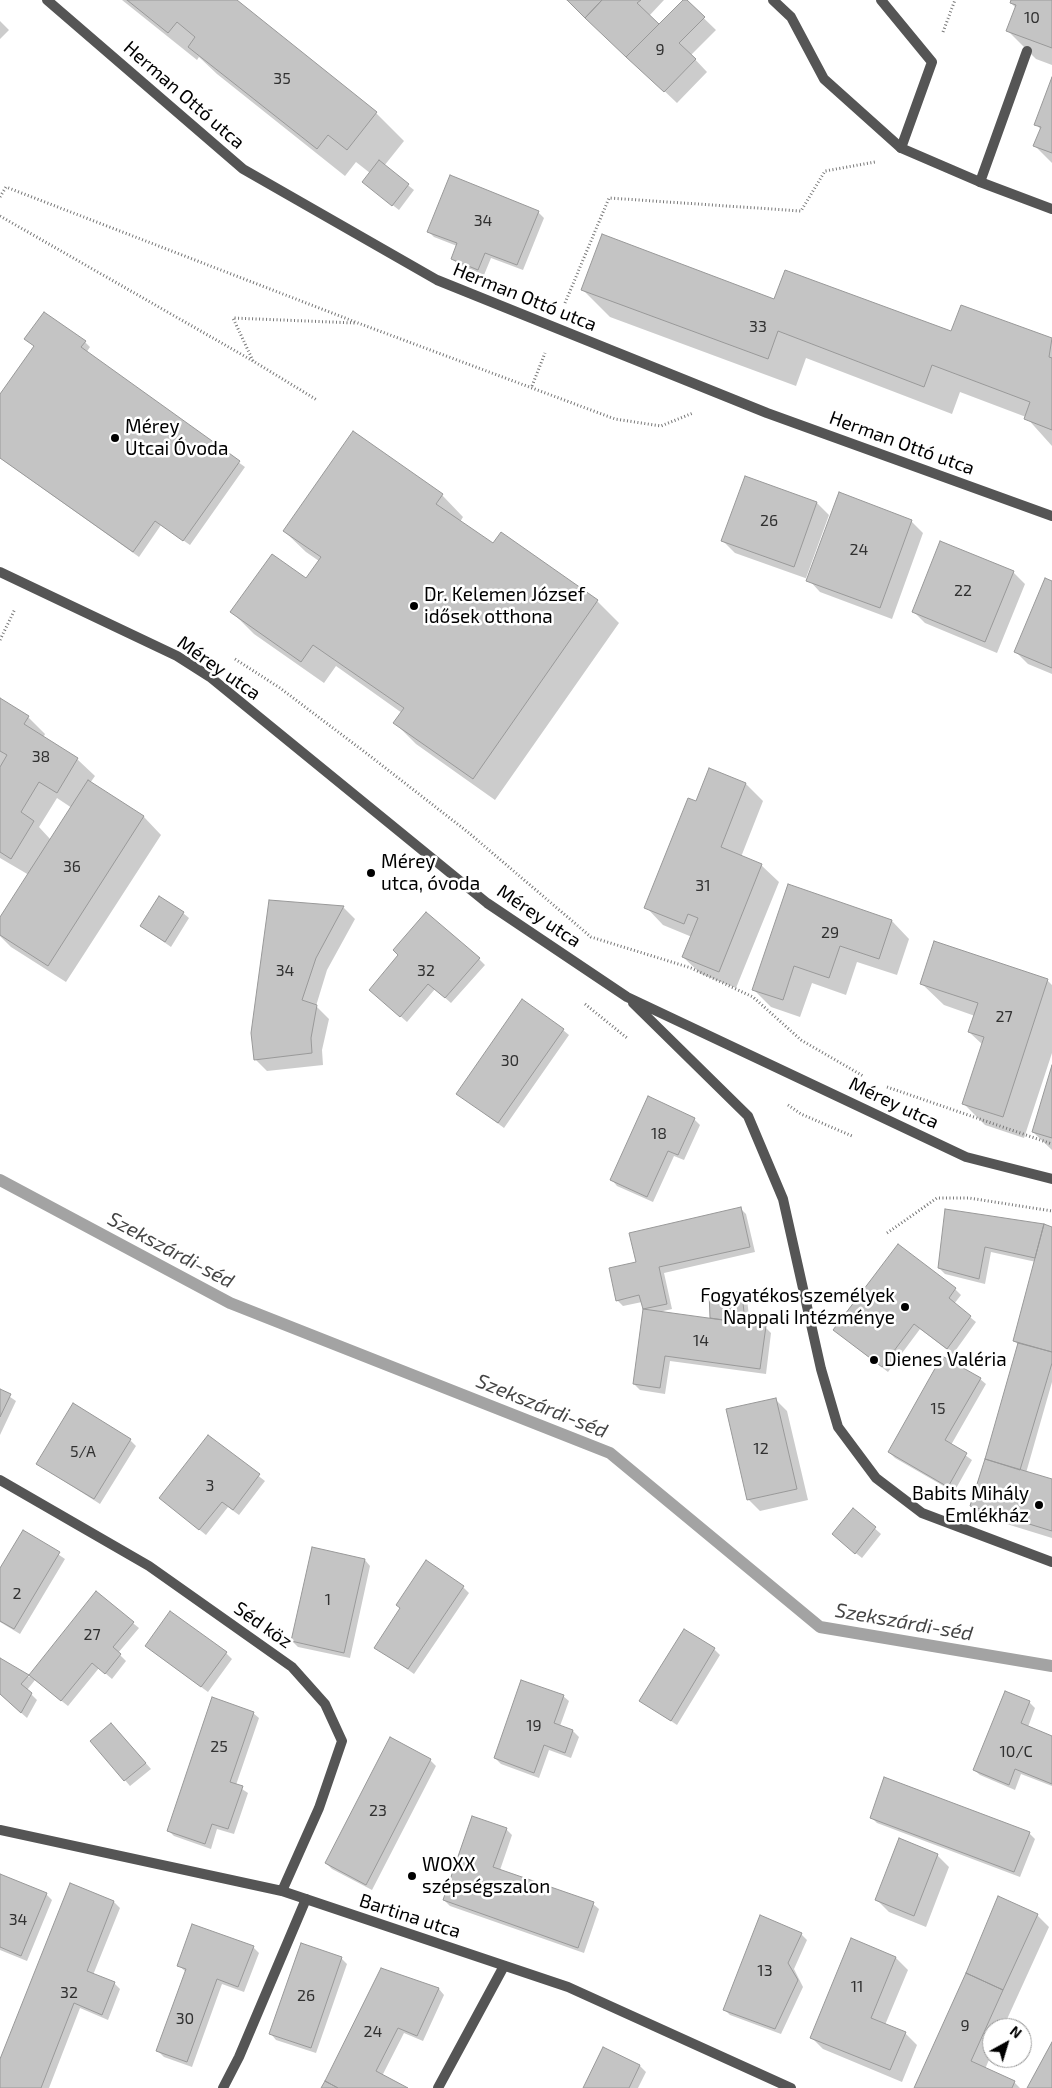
<!DOCTYPE html>
<html>
<head>
<meta charset="utf-8">
<style>
	body { margin:0 }
	#map { position:relative; width:1052px; height:2088px; overflow:hidden; background:#fff; font-family:"Exo 2",sans-serif }
	canvas { display:block }
	.north { position:absolute; left:982px; top:2018px; width:50px; height:50px; box-sizing:border-box; background:#fff; border:1px solid #999; border-radius:50%; rotate:39deg; font-size:14px; font-weight:700; line-height:20px; text-align:center; color:#000 }
	.north::after { content:''; display:block; margin:auto; width:18px; height:22px; background:#000; clip-path:polygon(50% 0,100% 100%,50% 72%,0 100%) }
</style>
</head>
<body>
<div id="map">
<canvas width="1052" height="2088"></canvas>
<div class="north">N</div>
</div>
<script>
const context = document.querySelector('canvas').getContext('2d');
context.lineJoin = 'round';
function fillPath(path, color) {
  context.fillStyle = color;
  context.fill(path, 'evenodd');
}
function toPath(rows) {
  const path = new Path2D();
  for (const r of rows) {
    path.moveTo(r[0], r[1]);
    for (let i = 2; i < r.length; i += 2) path.lineTo(r[i], r[i + 1]);
  }
  return path;
}
function strokePath(path, color, width, dash) {
  context.strokeStyle = color;
  context.lineWidth = width;
  context.lineCap = dash ? 'butt' : 'round';
  context.setLineDash(dash || []);
  context.stroke(path);
}
function write(font, color, halo, rows, align = 'center') {
  context.font = font + ' "Exo 2",sans-serif';
  context.lineWidth = 5;
  context.setLineDash([]);
  context.textBaseline = 'middle';
  context.strokeStyle = halo;
  context.fillStyle = color;
  for (const [text, x, y, turn = 0] of rows) {
    context.save();
    context.translate(x, y);
    context.rotate((+turn || 0) * Math.PI / 180);
    context.textAlign = isNaN(turn) ? turn : align;
    if (halo) context.strokeText(text, 0, 0);
    context.fillText(text, 0, 0);
    context.restore();
  }
}
fillPath(toPath([
	[122,0,235,0,376,113,404,141,384,166,414,190,399,210,369,187,370,173,356,162,345,176,217,74,199,57,197,60],
	[568,0,664,0,649,16,659,26,685,0,716,30,691,55,707,72,677,103],
	[1012,0,1052,0,1052,65,1036,59,1008,31,1016,8,1011,3],
	[0,21,9,30,0,39],
	[1052,80,1052,163,1035,146,1041,130,1036,124],
	[538,212,544,218,523,270,491,258,484,275,458,264,452,259,457,246,434,237,429,232],
	[582,289,775,300,952,333,962,306,1052,340,1052,446,1026,417,960,392,952,414,806,358,796,386,610,317],
	[26,339,85,342,90,347,86,353,245,467,190,545,161,525,139,557,0,458,0,396,35,347],
	[745,477,817,503,829,515,806,578,809,579,911,521,923,533,892,619,820,592,808,579,735,553,723,541],
	[442,495,463,517,460,522,493,545,501,534,597,601,619,623,495,800,416,744,395,723,402,713,336,666,324,683,254,634,232,612,306,579,319,561,306,552,284,531],
	[1013,572,1025,584,997,653,925,623,913,611],
	[1052,583,1052,674,1028,664,1016,652],
	[0,700,28,717,45,734,43,738,77,759,95,776,90,783,144,817,161,835,66,982,11,947,0,936,0,919,29,875,0,858],
	[57,798,72,808,51,840,39,827],
	[746,784,763,801,741,857,761,865,779,882,736,988,701,974,683,957,692,937,663,925,646,907,697,803],
	[788,886,892,921,909,939,897,975,857,962,846,995,812,983,800,1017,771,1007,753,989],
	[270,901,344,908,355,919,327,970,316,1006,329,1019,322,1050,323,1065,267,1071,255,1059],
	[183,913,189,918,171,947,141,926],
	[479,959,485,965,451,1003,435,989,407,1022,376,995],
	[1047,980,1052,985,1052,1053,1024,1138,985,1125,964,1104,983,1045,969,1032,975,1016,944,1005,922,984],
	[563,1030,569,1035,504,1128,457,1093],
	[1052,1069,1052,1150,1033,1132],
	[694,1119,700,1125,684,1160,674,1156,653,1202,617,1186,612,1180],
	[740,1208,746,1214,755,1252,664,1273,672,1309,659,1312,712,1320,711,1293,741,1293,747,1299,750,1325,765,1327,771,1333,766,1374,670,1361,665,1394,640,1390,634,1384,644,1309,642,1302,623,1306,617,1300,637,1262],
	[946,1210,1052,1228,1052,1382,1026,1473,1052,1481,1052,1538,984,1517,972,1505,1019,1345,1014,1341,1036,1262,991,1252,985,1284,945,1274,939,1268],
	[898,1245,955,1289,961,1295,954,1304,976,1322,953,1354,920,1329,888,1372,840,1335],
	[980,1379,986,1384,951,1445,972,1460,954,1492,895,1458,889,1452],
	[0,1390,16,1401,0,1435],
	[775,1399,787,1411,808,1500,760,1511,748,1499],
	[208,1437,265,1481,239,1515,228,1507,206,1535,167,1504],
	[130,1440,136,1446,100,1504,37,1464],
	[853,1509,881,1534,862,1558,839,1540],
	[24,1531,65,1559,20,1634,0,1622,0,1570],
	[365,1560,370,1566,350,1658,298,1647,292,1641],
	[463,1587,469,1593,414,1674,376,1647],
	[96,1593,139,1628,118,1653,126,1661,112,1679,99,1668,68,1706,35,1680,27,1690,37,1700,27,1718,0,1694,0,1659,29,1677],
	[714,1649,720,1655,677,1725,641,1701],
	[152,1651,226,1653,232,1659,208,1692],
	[563,1696,569,1701,560,1726,573,1731,579,1737,571,1758,549,1750,539,1778,501,1764,495,1758],
	[1029,1702,1035,1708,1028,1727,1052,1737,1052,1786,1021,1774,1015,1790,980,1775,974,1770],
	[253,1713,259,1718,236,1785,248,1793,234,1834,217,1829,211,1849,174,1836,168,1830],
	[117,1730,151,1769,130,1786,92,1742],
	[430,1760,436,1766,372,1890,332,1869,326,1863],
	[871,1817,1029,1833,1035,1839,1020,1877,877,1823],
	[506,1829,512,1835,500,1870,593,1904,599,1909,584,1953,450,1906,444,1900],
	[937,1855,949,1867,926,1927,889,1912,877,1900],
	[0,1875,46,1894,52,1900,27,1961,0,1950],
	[71,1884,114,1902,120,1908,93,1975,114,1983,120,1989,108,2020,80,2008,49,2088,0,2088,0,2062],
	[999,1898,1037,1915,1049,1927,1003,2028,992,2028,992,2053,985,2069,1014,2082,1020,2088,916,2088],
	[801,1934,807,1940,794,1969,803,1987,781,2034,730,2015,724,2009],
	[852,1940,896,1958,908,1970,885,2025,905,2033,917,2045,902,2082,823,2049,811,2037],
	[253,1947,259,1953,244,1992,222,1984,192,2067,164,2057,158,2051,186,1972,178,1965],
	[341,1958,347,1964,316,2053,276,2040,271,2034],
	[382,1970,439,1989,444,1995,423,2041,404,2033,382,2076,405,2088,322,2088],
	[603,2048,640,2066,646,2072,638,2088,585,2088]
]), '#0003');
strokePath(toPath([
	[0,1180,230,1303,610,1453,820,1627,1052,1666]
]), '#a3a3a3', 12);
const building = toPath([
	[127,0,237,0,377,112,347,150,328,135,317,149,188,47,195,37,177,22,168,33,127,0],
	[567,0,602,0,585,18,567,0],
	[602,0,641,0,637,3,659,24,626,57,585,18,602,0],
	[683,0,687,0,705,17,679,43,696,59,664,92,626,57,683,0],
	[1011,0,1052,0,1052,48,1006,31,1016,5,1010,3,1011,0],
	[1052,77,1052,153,1033,146,1041,127,1034,125,1052,77],
	[379,160,409,184,392,206,362,182,379,160],
	[450,175,539,211,517,265,485,253,478,270,451,259,457,243,427,232,450,175],
	[602,234,774,299,785,270,951,331,961,305,1052,338,1049,357,1052,358,1052,430,1024,419,1030,402,932,365,924,387,778,331,768,359,581,290,602,234],
	[44,312,86,341,81,347,240,461,183,541,155,521,133,552,0,458,0,394,34,346,24,339,44,312],
	[353,431,443,494,436,504,493,543,501,532,598,600,473,779,393,723,404,708,313,645,301,662,230,612,272,554,306,578,321,557,283,531,353,431],
	[745,476,817,502,794,567,721,541,745,476],
	[839,492,912,520,880,608,806,581,839,492],
	[940,541,1014,571,985,642,912,612,940,541],
	[1045,578,1052,581,1052,668,1014,652,1045,578],
	[0,698,29,716,24,724,78,758,57,793,39,782,21,812,34,821,11,859,0,852,0,767,7,755,0,751,0,698],
	[709,768,746,783,721,847,762,864,719,972,682,957,698,918,688,914,684,924,644,908,688,798,696,801,709,768],
	[88,780,144,816,48,966,0,935,0,917,88,780],
	[788,884,892,920,879,959,840,946,829,978,794,966,783,1000,752,990,788,884],
	[159,896,184,912,165,942,140,926,159,896],
	[269,900,344,906,316,958,302,1000,317,1005,311,1038,312,1053,254,1060,251,1033,269,900],
	[426,912,480,958,445,998,428,984,400,1017,369,990,398,955,393,950,426,912],
	[934,941,1048,979,1003,1117,962,1104,984,1037,968,1032,978,1003,920,984,934,941],
	[522,999,564,1029,498,1123,456,1094,522,999],
	[1052,1065,1052,1138,1032,1132,1052,1065],
	[648,1096,695,1118,678,1155,668,1151,647,1197,610,1180,648,1096],
	[741,1207,750,1247,659,1267,667,1304,643,1309,639,1295,616,1301,609,1268,636,1262,629,1233,741,1207],
	[945,1209,1044,1224,1035,1258,985,1247,979,1279,938,1268,945,1209],
	[1044,1224,1052,1227,1052,1352,1013,1341,1044,1224],
	[898,1244,956,1288,949,1298,971,1316,947,1349,914,1324,882,1367,833,1330,898,1244],
	[709,1292,742,1292,745,1323,710,1318,709,1292],
	[643,1309,766,1326,760,1369,665,1356,660,1388,633,1384,643,1309],
	[1018,1343,1052,1352,1052,1363,1020,1470,985,1459,1018,1343],
	[942,1356,981,1378,945,1440,967,1453,948,1487,888,1452,942,1356],
	[0,1389,11,1394,0,1417,0,1389],
	[776,1398,797,1489,747,1500,726,1409,776,1398],
	[73,1403,131,1439,94,1499,36,1464,73,1403],
	[208,1435,260,1474,233,1510,222,1502,199,1530,159,1498,208,1435],
	[985,1459,1052,1479,1052,1531,970,1506,985,1459],
	[853,1508,876,1527,855,1554,832,1534,853,1508],
	[23,1530,60,1552,14,1629,0,1621,0,1568,23,1530],
	[312,1547,365,1559,344,1653,291,1641,312,1547],
	[426,1560,464,1586,408,1669,374,1648,400,1608,396,1605,426,1560],
	[96,1591,134,1622,113,1647,121,1654,105,1674,92,1663,61,1701,29,1675,96,1591],
	[170,1611,227,1652,201,1687,145,1646,170,1611],
	[684,1629,715,1648,671,1721,639,1701,684,1629],
	[0,1658,29,1675,21,1684,32,1693,21,1713,0,1694,0,1658],
	[521,1680,564,1695,554,1723,573,1730,565,1753,544,1745,534,1773,494,1758,521,1680],
	[1005,1691,1030,1701,1021,1723,1052,1736,1052,1784,1015,1769,1009,1785,973,1770,1005,1691],
	[212,1697,254,1712,230,1782,243,1786,228,1829,212,1824,205,1844,167,1831,212,1697],
	[111,1723,146,1763,124,1781,90,1741,111,1723],
	[390,1737,431,1759,366,1885,325,1863,390,1737],
	[884,1777,1030,1832,1014,1872,870,1818,884,1777],
	[472,1816,507,1828,493,1867,594,1902,578,1948,443,1900,472,1816],
	[899,1838,938,1854,914,1916,875,1900,899,1838],
	[0,1874,47,1893,21,1956,0,1947,0,1874],
	[70,1883,114,1901,87,1971,115,1982,102,2015,74,2003,41,2088,0,2088,0,2059,70,1883],
	[998,1896,1038,1914,1003,1990,966,1973,998,1896],
	[760,1915,802,1933,788,1963,798,1980,775,2029,723,2010,760,1915],
	[192,1924,254,1946,238,1987,217,1979,187,2062,156,2051,186,1969,177,1966,192,1924],
	[851,1938,896,1957,871,2018,906,2032,890,2070,810,2038,851,1938],
	[301,1943,342,1957,311,2048,269,2034,301,1943],
	[381,1968,439,1988,417,2036,398,2028,376,2071,408,2088,338,2088,325,2081,381,1968],
	[966,1973,1003,1990,971,2061,1015,2081,1012,2088,914,2088,966,1973],
	[1052,2042,1052,2088,1027,2088,1052,2042],
	[603,2047,640,2065,629,2088,583,2088,603,2047],
	[325,2081,338,2088,321,2088,325,2081]
]);
fillPath(building, '#c4c4c4');
strokePath(building, '#999', 1);
strokePath(toPath([
	[943,32,955,0],
	[0,197,6,187,358,323,615,419,661,426,693,413],
	[0,216,253,361,317,400],
	[565,303,609,198,801,211,825,171,875,162],
	[253,361,233,318,355,323],
	[532,386,545,353],
	[0,640,15,609],
	[235,659,280,688,370,756,469,833,591,937,691,968,753,997,801,1040,863,1076],
	[585,1004,627,1038],
	[887,1087,1052,1144],
	[788,1105,801,1114,852,1136],
	[887,1233,937,1198,969,1198,1052,1211]
]), '#777', 3, [1, 2.5]);
strokePath(toPath([
	[881,0,932,62,901,148],
	[980,182,1027,51],
	[223,2088,239,2057,306,1899],
	[438,2088,504,1966]
]), '#555', 10);
strokePath(toPath([
	[47,0,243,169,437,280,767,413,1052,516],
	[773,0,791,17,824,79,901,148,980,182,1052,209],
	[0,572,177,656,210,677,487,903,627,997,966,1157,1052,1179],
	[633,1003,748,1116,783,1199,821,1369,838,1427,876,1478,922,1513,1052,1562],
	[0,1480,149,1566,292,1667,325,1704,342,1741,319,1808,282,1891],
	[0,1830,282,1891,568,1987,791,2088]
]), '#555', 10);
for (const [x, y, r, color] of [
	[115,438,5,"#000"],
	[414,606,5,"#000"],
	[371,873,5,"#000"],
	[905,1307,5,"#000"],
	[874,1360,5,"#000"],
	[1039,1505,5,"#000"],
	[412,1876,5,"#000"]
]) {
  const dot = new Path2D();
  dot.arc(x, y, r, 0, 2 * Math.PI);
  context.fillStyle = color;
  context.fill(dot);
  strokePath(dot, '#fff', 2);
}
write('16px', '#313131', null, [
	["10",1032,18],
	["9",660,50],
	["35",282,79],
	["34",483,221],
	["33",758,327],
	["26",769,521],
	["24",859,550],
	["22",963,591],
	["38",41,757],
	["36",72,867],
	["31",703,886],
	["29",830,933],
	["34",285,971],
	["32",426,971],
	["27",1004,1017],
	["30",510,1061],
	["18",659,1134],
	["14",701,1341],
	["15",938,1409],
	["12",761,1449],
	["5/A",83,1452],
	["3",210,1486],
	["2",17,1594],
	["1",328,1600],
	["27",92,1635],
	["19",534,1726],
	["25",219,1747],
	["10/C",1016,1752],
	["23",378,1811],
	["34",18,1920],
	["13",765,1971],
	["11",857,1987],
	["32",69,1993],
	["26",306,1996],
	["30",185,2019],
	["9",965,2026],
	["24",373,2032]
]);
write('19px', '#000', '#fff', [
	["Herman Ottó utca",184,95,41],
	["Herman Ottó utca",525,297,22],
	["Herman Ottó utca",902,443,20],
	["Mérey utca",219,668,35],
	["Mérey utca",539,916,34],
	["Mérey utca",894,1103,25],
	["Séd köz",263,1625,35],
	["Bartina utca",410,1916,18]
]);
write('19px', '#000', '#fff', [
	["Mérey",125,427],
	["Utcai Óvoda",125,449],
	["Dr. Kelemen József",424,595],
	["idősek otthona",424,617],
	["Mérey",381,862],
	["utca, óvoda",381,884],
	["Fogyatékos személyek",895,1296,"right"],
	["Nappali Intézménye",895,1318,"right"],
	["Dienes Valéria",884,1360],
	["Babits Mihály",1029,1494,"right"],
	["Emlékház",1029,1516,"right"],
	["WOXX",422,1865],
	["szépségszalon",422,1887]
], 'left');
write('italic 20px', '#444', '#fff', [
	["Szekszárdi-séd",171,1250,28],
	["Szekszárdi-séd",542,1406,22],
	["Szekszárdi-séd",904,1622,10]
]);
</script>
</body>
</html>
